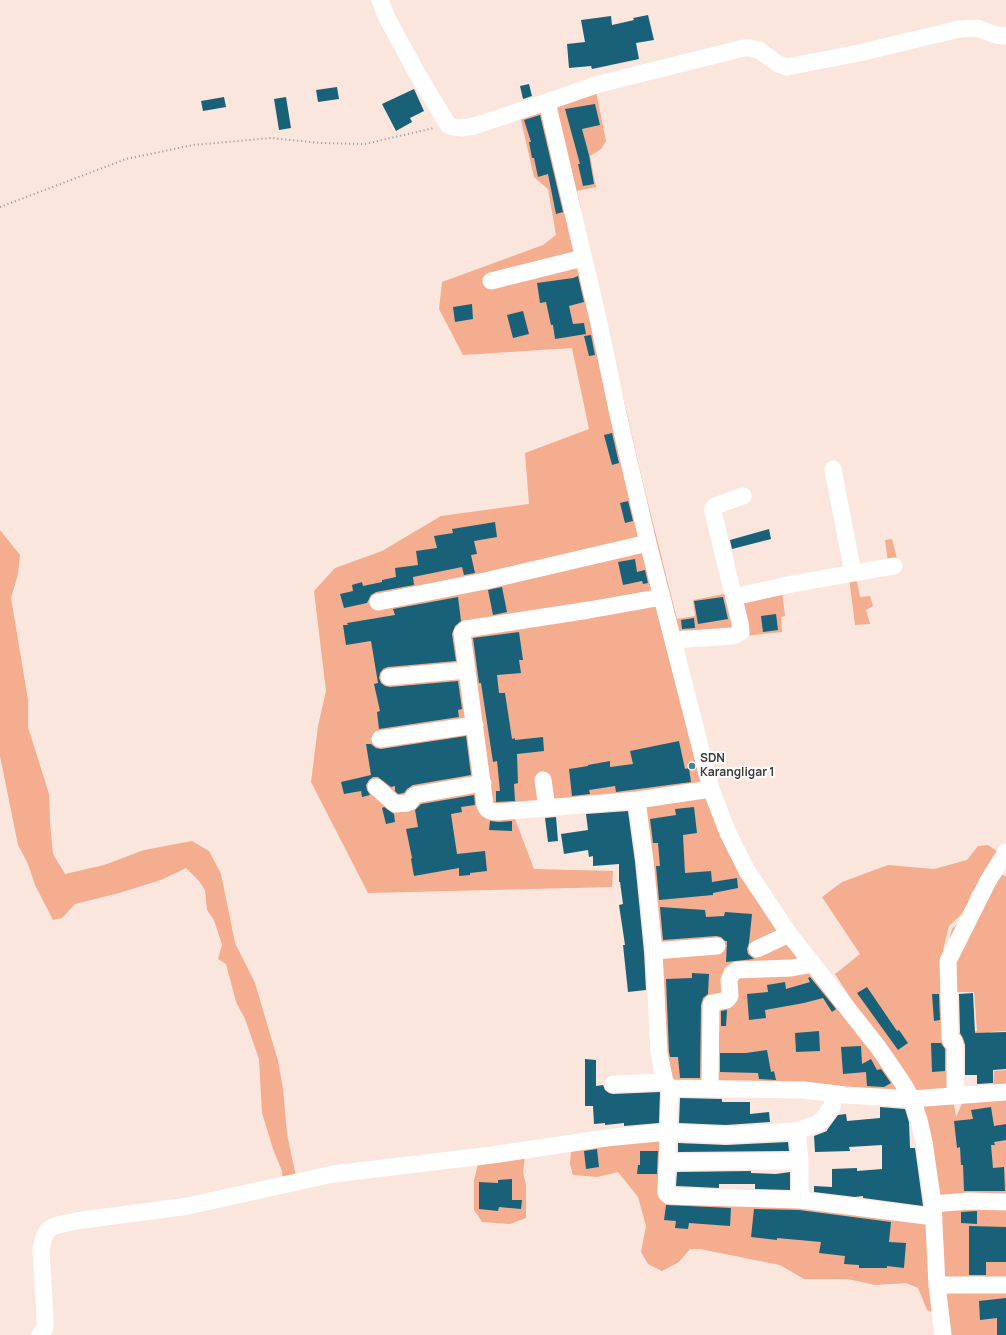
<!DOCTYPE html>
<html>
<head>
<meta charset="utf-8">
<style>
	body { margin:0 }
	canvas { display:block; background:#fae6dd }
</style>
</head>
<body>
<canvas width="1006" height="1335"></canvas>
<script>
const context = document.querySelector('canvas').getContext('2d');
context.lineJoin = 'round';
function fillPath(path, color) {
  context.fillStyle = color;
  context.fill(path, 'evenodd');
}
function toPath(rows) {
  const path = new Path2D();
  for (const r of rows) {
    path.moveTo(r[0], r[1]);
    for (let i = 2; i < r.length; i += 2) path.lineTo(r[i], r[i + 1]);
  }
  return path;
}
function strokePath(path, color, width, dash) {
  context.strokeStyle = color;
  context.lineWidth = width;
  context.lineCap = dash ? 'butt' : 'round';
  context.setLineDash(dash || []);
  context.stroke(path);
}
function write(font, color, halo, rows, align = 'center') {
  context.font = font + ' Manrope,sans-serif';
  context.lineWidth = 4;
  context.setLineDash([]);
  context.textBaseline = 'middle';
  context.strokeStyle = halo;
  context.fillStyle = color;
  for (const [text, x, y, turn = 0] of rows) {
    context.save();
    context.translate(x, y);
    context.rotate((+turn || 0) * Math.PI / 180);
    context.textAlign = isNaN(turn) ? turn : align;
    if (halo) context.strokeText(text, 0, 0);
    context.fillText(text, 0, 0);
    context.restore();
  }
}
fillPath(toPath([
	[595,87,606,141,601,149,590,156,596,187,577,191,602,306,643,483,677,619,695,616,693,600,734,592,716,507,736,589,888,562,885,540,892,539,898,563,855,572,860,597,870,596,873,606,866,610,870,624,855,625,849,578,782,592,785,616,781,617,782,632,687,642,673,646,706,787,513,814,534,869,613,871,612,887,368,893,311,782,318,726,326,691,314,591,335,568,382,551,441,516,529,504,525,453,589,429,572,348,463,355,439,309,442,282,543,245,556,235,548,189,534,177,520,116],
	[0,530,20,555,18,574,11,598,28,700,28,727,49,794,50,823,53,854,65,874,104,865,144,850,192,841,209,851,221,874,235,943,255,983,278,1061,283,1089,287,1134,296,1177,283,1183,282,1171,273,1149,262,1113,259,1059,245,1019,236,1002,226,964,218,959,222,945,214,920,207,910,205,890,199,881,186,868,161,880,119,893,75,904,62,918,53,920,35,885,28,864,18,845,0,756],
	[710,790,788,927,762,943,695,947,748,945,762,943,789,928,913,1095,668,1089,636,799],
	[988,845,998,852,991,879,972,892,965,911,949,926,943,950,954,1092,915,1095,897,1070,835,974,860,954,822,897,842,882,888,865,934,869,967,860,978,846],
	[1002,875,1006,876,1006,1031,990,1032,990,1042,974,1044,959,1044,955,1033,977,1031,974,992,951,992,947,949,952,929,968,913,992,885],
	[1006,1070,1006,1091,993,1087,994,1071],
	[1006,1094,1006,1335,949,1335,920,1103,953,1099,956,1117,964,1099],
	[668,1134,665,1188,933,1216,935,1313,927,1310,918,1288,906,1283,875,1285,848,1279,804,1279,780,1265,700,1249,690,1249,679,1262,662,1271,648,1264,641,1252,646,1226,638,1197,618,1172,597,1177,573,1175,570,1164,571,1152,525,1155,523,1172,526,1185,526,1218,510,1224,482,1222,474,1210,474,1180,479,1160]
]), '#f4ad8f');
fillPath(toPath([
	[648,15,654,40,636,43,639,59,592,69,591,66,569,68,567,44,585,42,581,20,611,16,612,25,634,20,633,18],
	[529,84,532,96,523,99,520,86],
	[337,87,339,99,318,102,316,90],
	[414,89,424,111,410,118,412,122,396,131,382,104],
	[224,97,226,107,203,111,201,101],
	[286,97,291,128,279,130,274,99],
	[595,104,600,125,582,129,589,155,594,184,583,186,578,164,580,164,565,109],
	[540,115,563,212,556,214,548,174,538,177,534,158,532,158,529,142,531,142,524,120],
	[578,276,584,302,569,306,573,324,584,323,586,334,555,339,553,325,551,325,546,302,540,303,537,283,573,278],
	[472,304,473,319,455,322,453,307],
	[523,311,529,334,513,338,507,315],
	[591,335,595,355,589,356,584,336],
	[612,433,619,463,612,465,604,435],
	[628,501,633,521,625,523,620,503],
	[495,522,497,537,474,541,477,554,471,555,475,573,464,575,462,567,413,577,414,585,376,592,371,595,367,603,344,608,340,594,353,591,352,585,362,582,363,586,382,582,382,580,396,577,395,568,418,565,416,551,437,548,434,536,453,533,452,529],
	[769,529,771,539,732,549,730,540],
	[635,559,637,572,645,570,648,583,643,584,642,581,623,585,618,562],
	[502,587,507,612,493,615,488,590],
	[458,597,461,621,455,626,452,634,456,661,388,667,383,669,380,673,379,678,381,683,385,686,390,687,458,681,462,709,458,710,459,717,379,729,377,712,380,711,374,684,378,683,371,641,346,645,343,625,348,625,347,623,395,615,393,609],
	[723,597,728,619,698,624,694,601],
	[776,614,778,630,763,632,761,616],
	[694,618,695,628,682,629,681,620],
	[519,632,523,660,519,660,521,673,497,675,499,693,505,693,512,739,515,738,515,740,543,737,544,751,517,754,518,783,514,784,515,801,496,802,496,791,500,791,497,761,493,762,481,683,479,683,473,638],
	[466,736,471,775,413,785,407,789,404,793,398,794,395,791,395,786,391,787,378,777,373,777,369,780,366,785,367,790,370,795,362,797,361,791,344,794,341,782,371,775,366,744,371,744,376,748,381,749],
	[679,741,685,769,689,768,691,782,616,792,615,786,589,790,590,794,572,796,569,769,588,766,588,765,610,761,610,767,633,764,630,751],
	[474,795,475,805,461,807,462,812,451,814,457,854,485,851,487,871,470,873,470,875,459,876,459,868,414,876,411,859,412,858,406,829,418,827,415,810,421,804],
	[384,807,394,814,395,822,386,824,382,808],
	[694,807,697,833,683,835,685,873,711,871,712,882,737,878,738,888,713,893,713,895,659,900,656,866,660,866,658,843,653,843,650,819,676,815,675,809],
	[628,811,635,862,644,952,646,990,628,992,623,945,625,945,619,905,623,904,620,882,619,882,619,864,593,866,593,856,589,857,588,850,564,854,561,834,588,830,586,814],
	[556,817,558,841,548,842,545,818],
	[490,821,499,822,512,821,512,831,489,830],
	[660,907,705,910,706,917,724,916,725,912,752,914,749,943,747,949,748,954,754,959,726,962,727,941,725,941,721,937,716,936,663,940],
	[692,973,709,974,708,994,703,998,701,1005,700,1078,680,1078,678,1057,670,1057,669,1052,666,979,692,978],
	[810,977,836,1009,832,1012,823,998,804,1003,765,1010,766,1018,749,1020,747,994,768,992,767,985,785,982,786,989,810,982,808,978],
	[867,987,897,1031,899,1030,908,1043,898,1050,857,993],
	[973,993,975,1033,1006,1032,1006,1069,993,1070,993,1083,977,1084,977,1075,965,1075,965,1044,963,1038,960,1033,959,994],
	[932,994,939,994,940,1020,934,1021],
	[727,1010,726,1026,721,1026,721,1011],
	[819,1031,820,1051,796,1052,795,1033],
	[931,1043,941,1043,945,1049,945,1071,932,1072],
	[861,1046,862,1064,871,1059,877,1070,881,1069,891,1083,884,1087,867,1086,866,1072,843,1074,841,1047],
	[767,1050,771,1072,774,1071,776,1080,759,1079,758,1073,720,1072,720,1053,746,1053],
	[585,1059,596,1060,596,1086,603,1085,605,1090,609,1093,613,1094,660,1092,659,1123,624,1126,624,1123,605,1125,605,1123,594,1124,593,1106,585,1106],
	[680,1098,722,1099,722,1102,750,1102,750,1114,769,1112,770,1122,726,1125,679,1123],
	[880,1107,905,1109,909,1122,910,1148,915,1148,923,1206,863,1198,863,1196,855,1197,814,1192,814,1186,832,1187,832,1169,857,1168,857,1171,882,1169,882,1145,849,1147,850,1151,815,1152,814,1136,827,1131,827,1130,838,1115,846,1114,847,1121,880,1118],
	[991,1107,994,1126,1006,1124,1006,1140,994,1142,995,1145,991,1145,993,1168,1004,1167,1005,1191,964,1191,963,1165,961,1165,960,1147,957,1148,954,1121,973,1119,971,1110],
	[788,1142,789,1151,678,1152,678,1143,726,1145],
	[597,1149,599,1167,586,1169,584,1151],
	[640,1151,658,1151,657,1174,637,1174,638,1165,640,1165],
	[751,1171,751,1173,776,1174,790,1172,790,1190,755,1189,755,1184,719,1184,719,1188,676,1186,677,1172],
	[512,1179,512,1200,522,1200,521,1209,499,1207,498,1211,479,1209,479,1182,498,1183,498,1180],
	[666,1205,731,1208,730,1226,689,1223,688,1229,675,1228,676,1221,664,1220],
	[754,1209,799,1210,891,1222,889,1242,906,1243,904,1268,887,1266,887,1268,859,1268,859,1265,844,1264,845,1256,819,1253,821,1242,777,1238,777,1240,751,1237],
	[977,1211,977,1224,961,1223,961,1212],
	[969,1226,1006,1227,1006,1262,986,1262,986,1275,969,1275],
	[1006,1298,1006,1335,997,1335,997,1318,980,1320,979,1301]
]), '#196178');
strokePath(toPath([
	[0,207,126,159,193,145,271,138,321,143,365,144,434,128]
]), '#9e908a', 2, [1, 3]);
strokePath(toPath([
	[380,0,387,18,418,75,448,125,453,127,462,128,474,126,547,102],
	[491,281,583,258],
	[833,469,853,573],
	[662,597,589,610,466,629,462,633,485,805,487,809,490,811,498,812,637,800,711,789],
	[734,597,792,584,894,566],
	[378,602,485,581,648,543],
	[673,640,733,636,741,632,740,623,713,512,713,509,715,506,743,496],
	[389,677,467,670],
	[380,739,475,725],
	[543,780,547,808],
	[376,787,395,804,407,803,410,802,415,795,483,783],
	[637,800,645,861,654,951,659,1053,665,1082,670,1088,666,1190,666,1193,669,1196,800,1200,934,1217],
	[757,949,789,934],
	[654,951,717,946],
	[613,1084,665,1082],
	[670,1088,804,1090,845,1095,912,1099,1006,1092],
	[710,1088,711,1005,712,1003,727,1000,730,996,729,980,732,973,737,970,791,968,813,964],
	[955,1096,955,1044,954,1041,951,1041,950,1038,948,961,988,881,1006,852],
	[797,1131,800,1161,800,1200],
	[667,1162,800,1161],
	[933,1204,969,1201,1006,1202],
	[937,1285,1006,1285],
	[40,1335,45,1328,45,1318,41,1249,44,1237,48,1230,54,1226,76,1221,188,1206,333,1174,492,1155,606,1138,668,1132,726,1135,797,1131,819,1123,823,1119,832,1107,834,1094],
	[943,1335,937,1285,933,1204,924,1142,919,1120,912,1099,902,1082,878,1047,789,934,747,871,728,833,711,789,648,543,618,414,598,319,547,102,599,84,744,48,750,48,759,50,778,64,787,67,859,53,959,29,977,28,996,35,1006,36]
]), '#fff', 17);
for (const [x, y, r, color] of [
	[692,766,4,"#438197"]
]) {
  const dot = new Path2D();
  dot.arc(x, y, r, 0, 2 * Math.PI);
  context.fillStyle = color;
  context.fill(dot);
  strokePath(dot, '#fff', 1.5);
}
write('bold 12px', '#413936', '#fff', [
	["SDN",700,759],
	["Karangligar 1",700,773]
], 'left');
</script>
</body>
</html>
